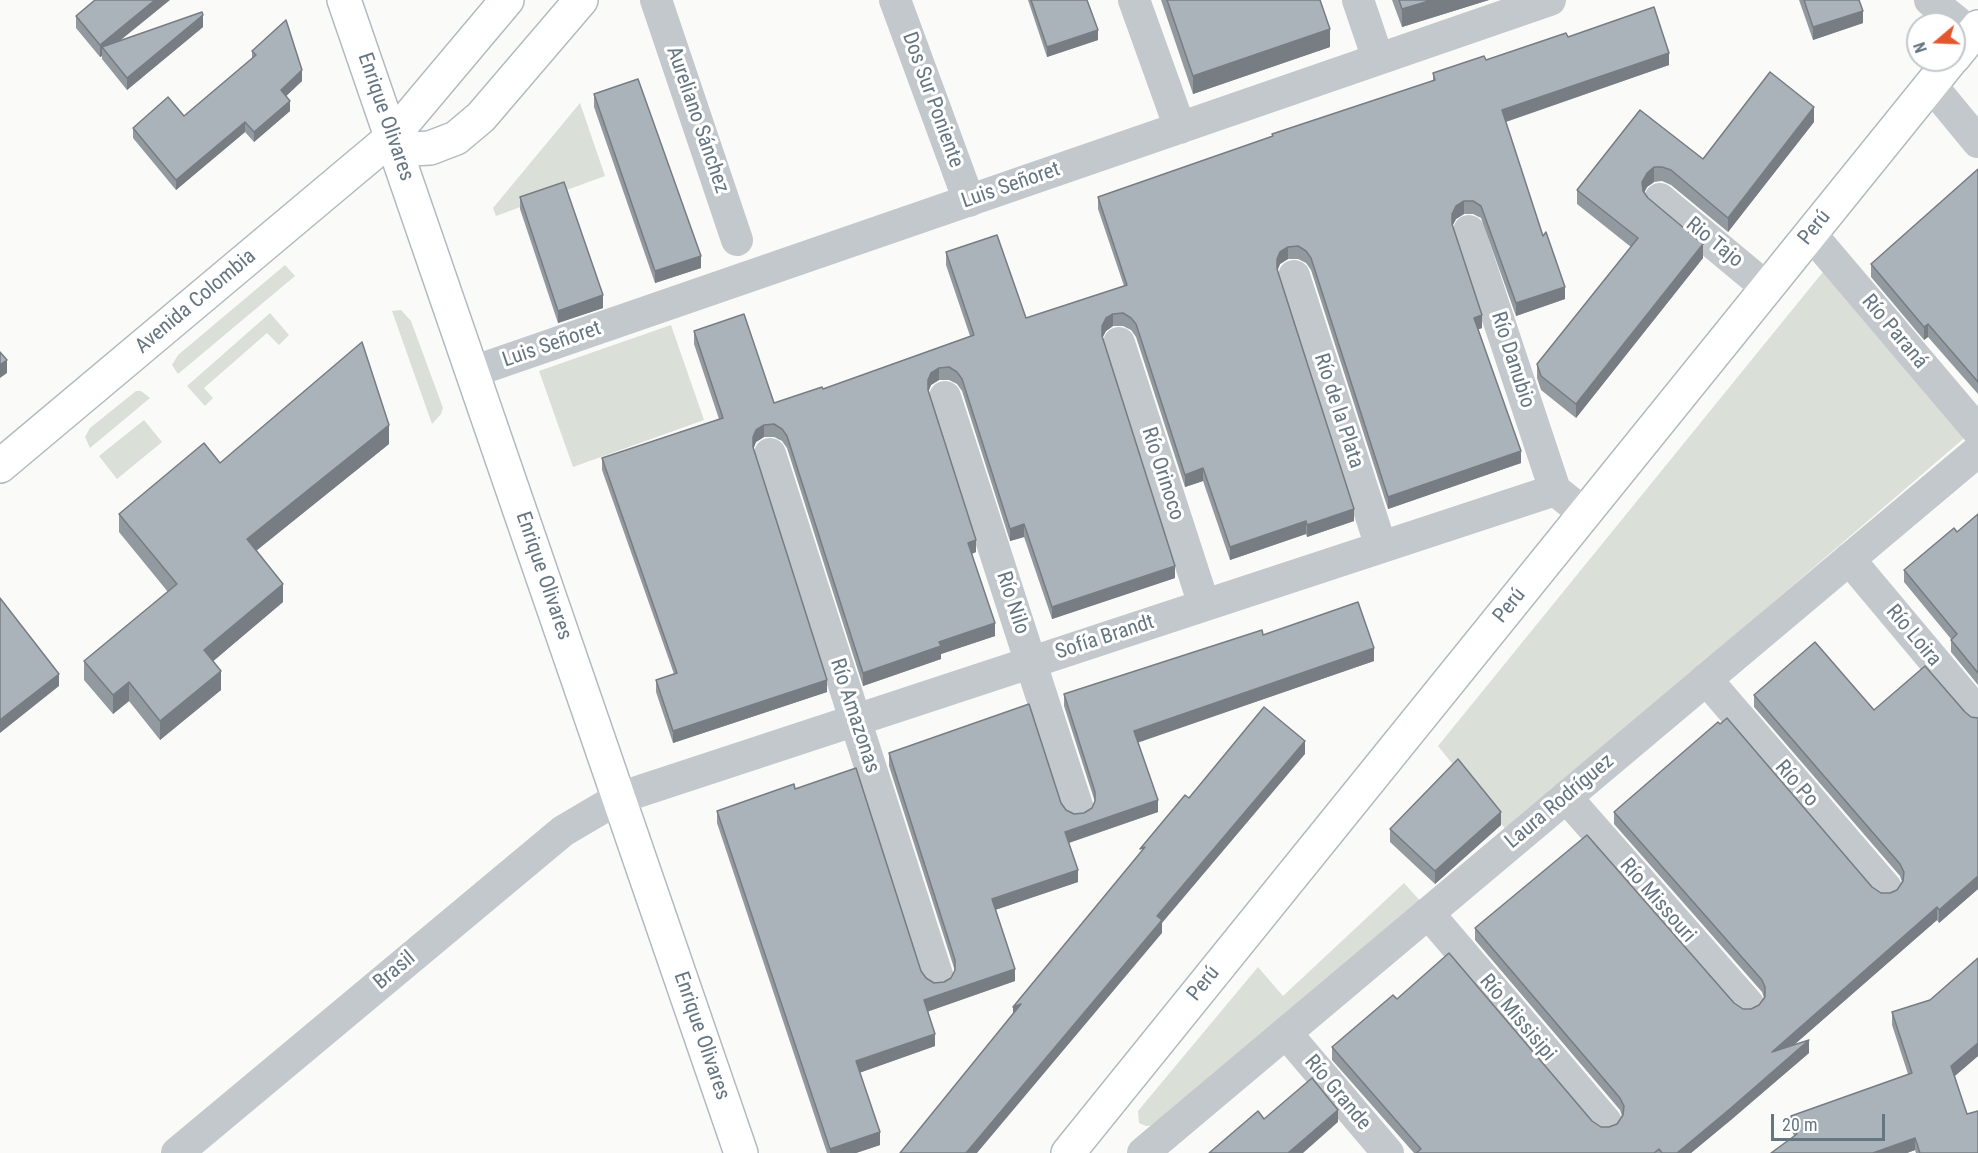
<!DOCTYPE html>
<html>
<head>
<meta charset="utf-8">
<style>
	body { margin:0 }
	#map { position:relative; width:1978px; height:1153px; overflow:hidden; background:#fafaf8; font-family:"Roboto Condensed",sans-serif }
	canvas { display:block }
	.north { position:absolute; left:1906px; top:12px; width:60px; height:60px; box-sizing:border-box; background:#fff; border:2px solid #c1c8cd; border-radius:50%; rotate:251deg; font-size:16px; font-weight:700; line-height:24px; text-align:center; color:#657683 }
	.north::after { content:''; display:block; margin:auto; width:21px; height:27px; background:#e4572e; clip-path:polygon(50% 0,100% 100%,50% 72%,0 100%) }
	.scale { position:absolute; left:1771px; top:1114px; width:114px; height:27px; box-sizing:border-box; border:3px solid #657683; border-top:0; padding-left:8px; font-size:18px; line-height:21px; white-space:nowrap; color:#657683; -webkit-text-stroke:4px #fff; paint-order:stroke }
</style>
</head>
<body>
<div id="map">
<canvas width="1978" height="1153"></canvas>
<div class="north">N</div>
<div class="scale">20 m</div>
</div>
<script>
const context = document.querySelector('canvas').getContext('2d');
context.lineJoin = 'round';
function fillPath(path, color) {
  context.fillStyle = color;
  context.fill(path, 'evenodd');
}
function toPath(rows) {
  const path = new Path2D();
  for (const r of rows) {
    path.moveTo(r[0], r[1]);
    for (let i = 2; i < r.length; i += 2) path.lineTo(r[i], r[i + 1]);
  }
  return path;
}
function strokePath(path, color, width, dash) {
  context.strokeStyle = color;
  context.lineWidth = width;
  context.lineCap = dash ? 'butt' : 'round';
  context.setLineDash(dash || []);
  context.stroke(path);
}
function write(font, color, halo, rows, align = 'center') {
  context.font = font + ' "Roboto Condensed",sans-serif';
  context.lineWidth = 6;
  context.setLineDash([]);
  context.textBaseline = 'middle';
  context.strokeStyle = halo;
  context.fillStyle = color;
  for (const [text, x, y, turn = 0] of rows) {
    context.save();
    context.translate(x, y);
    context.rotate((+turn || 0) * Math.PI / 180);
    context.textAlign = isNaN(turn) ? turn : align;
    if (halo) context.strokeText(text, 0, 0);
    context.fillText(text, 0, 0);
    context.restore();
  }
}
fillPath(toPath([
	[580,103,605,176,496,216,493,208],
	[285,265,295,276,178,374,172,365,178,355],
	[1827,267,1969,434,1507,831,1438,746],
	[401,310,411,321,443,408,441,414,432,424,392,311],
	[270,313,289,335,279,345,267,333,204,388,213,398,205,406,187,386],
	[671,325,704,420,573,467,539,371],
	[136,391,141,391,150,398,90,448,85,437,90,428],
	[144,420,162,442,117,479,99,456],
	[1404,883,1422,903,1156,1125,1146,1126,1139,1123,1138,1111,1258,967,1283,996]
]), '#dadfd7');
const secondary = toPath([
	[344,0,741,1153],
	[1954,57,1978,27],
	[391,138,411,149,430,148,456,138,481,117,581,0],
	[0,466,391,138,507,0],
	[1068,1153,1951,60]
]);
strokePath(secondary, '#b3babf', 36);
strokePath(toPath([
	[656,0,737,240],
	[895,0,969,201],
	[1134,0,1180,128],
	[1358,0,1378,59],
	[1930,0,1972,34],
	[1931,85,1978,142],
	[1660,199,1767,288],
	[1469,231,1555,490],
	[1811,234,1978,431],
	[1294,276,1381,547],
	[1119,343,1204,605],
	[472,372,1550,0],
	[945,397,1078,809],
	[770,454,938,978],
	[1849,559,1978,713],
	[1706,679,1886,888],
	[1566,797,1748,1004],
	[1428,913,1606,1122],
	[1286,1033,1388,1153],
	[177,1153,563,831,619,798,1555,490,1585,514],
	[1143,1153,1978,451]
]), '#c3c8cc', 32);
strokePath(secondary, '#fff', 33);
fillPath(toPath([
	[1028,0,1087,0,1098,40,1047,57],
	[1161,0,1320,0,1330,47,1193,94],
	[1392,0,1489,0,1402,27],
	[1799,0,1859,0,1863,23,1813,40],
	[76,16,121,40,203,27,127,90,102,59,102,56,100,57,76,28],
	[1568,37,1669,65,1506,122,1543,236,1565,299,1516,316,1481,218,1473,214,1464,214,1456,219,1452,225,1482,328,1478,329,1521,463,1388,509,1311,270,1306,263,1298,259,1288,259,1280,264,1277,270,1354,521,1307,537,1306,534,1230,560,1203,481,1185,487,1136,337,1131,330,1123,326,1113,326,1106,331,1102,337,1175,578,1052,619,1024,537,1010,541,962,391,957,384,949,380,939,380,931,385,928,391,976,552,972,554,995,636,941,654,941,659,863,686,787,448,782,441,774,437,764,437,756,442,753,448,827,692,673,743,656,692,656,680,674,674,602,470,602,458,719,419,694,344,694,331,774,403,823,389,970,336,946,265,946,252,1026,318,1124,286,1098,209,1098,197,1272,137,1272,134,1433,81,1433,73,1486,60],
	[252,51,302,81,286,96,290,111,254,142,245,132,176,190,133,138,133,128,184,116,252,58],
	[594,94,701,268,655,283,594,107],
	[1640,110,1703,159,1814,122,1728,232,1671,185,1662,181,1654,182,1647,187,1644,192,1648,198,1703,258,1576,418,1541,390,1537,378,1537,364,1631,247,1577,204,1577,190],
	[1978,169,1978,394,1928,337,1924,340,1871,277,1871,264],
	[520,197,603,308,558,323,520,209],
	[389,444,256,551,283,602,213,661,221,690,160,740,129,701,113,714,84,680,84,661,168,592,119,532,119,514,220,463],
	[1978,514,1978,685,1951,652,1951,639,1904,582,1904,570,1957,532],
	[1263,635,1374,661,1138,742,1158,812,1069,843,1078,882,995,910,1015,981,928,1011,935,1046,859,1073,880,1145,856,1153,827,1153,717,823,717,811,795,789,926,978,934,983,944,982,951,978,955,971,889,766,889,753,1061,803,1066,810,1074,814,1084,813,1092,808,1095,802,1064,706,1064,694],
	[1754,695,1874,710,1965,712,1971,717,1978,718,1978,889,1939,923,1937,920,1794,1045,1809,1053,1691,1153,1414,1153,1332,1060,1332,1047,1397,999,1601,1127,1609,1127,1617,1124,1622,1116,1620,1110,1475,940,1475,928,1734,1003,1743,1009,1751,1009,1759,1005,1764,998,1762,992,1614,824,1614,812,1872,887,1881,893,1890,893,1897,890,1902,882,1900,876,1754,707],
	[1501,825,1435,884,1390,842,1390,829],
	[1978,958,1978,1056,1955,1076,1978,1153,1916,1153,1915,1150,1907,1153,1771,1153,1794,1136,1791,1129,1791,1116,1908,1074,1892,1025,1892,1012,1930,1000]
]), '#929a9f');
fillPath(toPath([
	[155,0,170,0,106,52,102,47,102,56,100,57,100,45],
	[1432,0,1489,0,1402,27,1402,9],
	[1863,11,1863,23,1813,40,1813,27],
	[203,15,203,27,127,90,127,78],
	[1330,29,1330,47,1193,94,1193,76],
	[1098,30,1098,40,1047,57,1047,47],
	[1669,53,1669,65,1502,123,1502,110],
	[302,70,302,81,281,101,281,90],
	[290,101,290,111,254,142,254,132],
	[1814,107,1814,122,1728,232,1728,218],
	[245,122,245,132,176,190,176,180],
	[1654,167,1654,182,1647,187,1642,197,1642,182,1647,173],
	[1464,201,1464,214,1456,219,1452,227,1452,214,1456,206],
	[1703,244,1703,258,1576,418,1576,404],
	[1288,247,1288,259,1280,264,1277,272,1277,259,1280,252],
	[701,256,701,268,655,283,655,271],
	[1565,287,1565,299,1516,316,1516,303],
	[603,295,603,308,558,323,558,311],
	[1113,314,1113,326,1106,331,1102,339,1102,326,1106,318],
	[1482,315,1482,328,1474,331,1474,318],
	[1928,324,1928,337,1924,340,1924,327],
	[7,360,7,373,0,378,0,365],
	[939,368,939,380,931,385,928,393,928,380,931,373],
	[389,425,389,444,247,558,247,539],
	[764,425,764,437,756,442,753,450,753,437,756,430],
	[1521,451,1521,463,1388,509,1388,497],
	[1203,468,1203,481,1185,487,1185,475],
	[1354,509,1354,521,1307,537,1307,525],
	[1306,521,1306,534,1230,560,1230,547],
	[1024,524,1024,537,1010,541,1010,529],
	[976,540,976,552,968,555,968,543],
	[1175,566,1175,578,1052,619,1052,607],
	[283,584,283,602,204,669,204,650],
	[995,623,995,636,941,654,941,659,863,686,863,673,939,642],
	[1374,648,1374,661,1134,744,1134,731],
	[221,671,221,690,160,740,160,721],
	[59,674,59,686,0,733,0,720],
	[827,680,827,692,673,743,673,731],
	[129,682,129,701,113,714,113,695],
	[1305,741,1305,754,1162,923,1162,933,977,1153,966,1153,1157,916],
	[1158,800,1158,812,1065,844,1065,832],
	[1501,812,1501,825,1435,884,1435,871],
	[1078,870,1078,882,992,911,992,899],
	[1978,876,1978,889,1939,923,1939,910],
	[1937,907,1937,920,1772,1064,1772,1052],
	[1015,969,1015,981,924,1013,924,1000],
	[1021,1004,1013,1020,1013,1007],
	[935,1034,935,1046,856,1074,856,1061],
	[1809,1040,1809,1053,1731,1120,1691,1153,1677,1153],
	[1978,1043,1978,1056,1951,1079,1951,1066],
	[1338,1110,1338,1122,1303,1153,1288,1153],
	[880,1132,880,1145,856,1153,830,1153,830,1149],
	[1915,1138,1915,1150,1907,1153,1873,1153]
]), '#777d82');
const building = toPath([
	[95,0,155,0,100,45,76,16,95,0],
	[1031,0,1087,0,1098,30,1047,47,1031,0],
	[1167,0,1320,0,1330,29,1193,76,1167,0],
	[1399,0,1432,0,1402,9,1399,0],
	[1804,0,1859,0,1863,11,1813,27,1804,0],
	[1654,7,1669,53,1502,110,1543,236,1546,232,1565,287,1516,303,1481,206,1473,201,1464,201,1456,206,1452,214,1452,224,1482,315,1474,318,1521,451,1388,497,1311,258,1306,251,1298,246,1288,247,1280,252,1277,259,1277,269,1354,509,1307,525,1306,521,1230,547,1203,468,1185,475,1136,324,1131,318,1123,313,1113,314,1106,318,1102,326,1102,336,1175,566,1052,607,1024,524,1010,529,962,379,957,372,949,367,939,368,931,373,928,380,928,390,976,540,968,543,995,623,939,642,941,646,863,673,787,436,782,429,774,424,764,425,756,430,753,437,753,447,827,680,673,731,656,680,677,673,602,458,723,418,694,331,744,314,774,403,822,387,823,389,974,335,946,252,997,235,1026,318,1127,285,1098,197,1273,136,1272,134,1435,80,1433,73,1484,56,1486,60,1566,33,1568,37,1654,7],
	[202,12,203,15,127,78,102,47,202,12],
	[286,20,302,70,281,90,290,101,254,132,245,122,176,180,133,128,168,97,184,116,256,55,252,51,286,20],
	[1770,72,1814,107,1728,218,1671,170,1662,167,1654,167,1647,173,1642,182,1643,191,1648,198,1703,244,1576,404,1541,376,1537,364,1638,238,1577,190,1640,110,1703,159,1770,72],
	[638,79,701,256,655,271,594,94,638,79],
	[1978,169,1978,382,1928,324,1924,327,1871,264,1978,169],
	[564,182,603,295,558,311,520,197,564,182],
	[362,342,389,425,247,539,283,584,204,650,221,671,160,721,129,682,113,695,84,661,177,584,119,514,204,443,220,463,362,342],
	[0,352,7,360,0,365,0,352],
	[1978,514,1978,673,1951,640,1957,634,1904,570,1954,528,1957,532,1978,514],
	[0,598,59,674,0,720,0,598],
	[1358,602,1374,648,1134,731,1158,800,1065,832,1078,870,992,899,1015,969,924,1000,935,1034,856,1061,880,1132,830,1149,717,811,794,784,795,789,856,768,921,971,926,978,934,983,944,982,951,978,955,970,955,960,889,753,1029,704,1061,803,1066,810,1074,814,1084,813,1092,808,1095,801,1095,792,1064,694,1262,630,1263,635,1358,602],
	[1815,642,1874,710,1925,666,1965,712,1971,717,1978,718,1978,876,1939,910,1937,907,1772,1052,1809,1040,1731,1108,1677,1153,1662,1153,1659,1149,1654,1153,1416,1153,1421,1149,1332,1047,1393,995,1397,999,1449,953,1592,1121,1601,1127,1609,1127,1617,1124,1623,1115,1624,1106,1620,1098,1475,928,1587,835,1734,1003,1743,1009,1751,1009,1759,1005,1765,997,1765,987,1762,980,1614,812,1718,722,1720,724,1727,718,1872,887,1881,893,1890,893,1897,890,1903,881,1904,872,1900,864,1754,695,1815,642],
	[1264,707,1305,741,1157,916,1162,920,966,1153,900,1153,1021,1004,1013,1007,1145,847,1140,849,1185,795,1189,798,1264,707],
	[1458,759,1501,812,1435,871,1390,829,1458,759],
	[1978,958,1978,1043,1951,1066,1967,1114,1978,1111,1978,1153,1920,1153,1915,1138,1873,1153,1771,1153,1797,1134,1791,1116,1912,1073,1892,1012,1930,1000,1978,958],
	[1312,1078,1338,1110,1288,1153,1209,1153,1258,1111,1264,1119,1312,1078]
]);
fillPath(building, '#aab3b9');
strokePath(building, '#777d82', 1.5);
write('21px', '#657683', '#fff', [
	["Dos Sur Poniente",932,100,70],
	["Enrique Olivares",385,117,71],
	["Aureliano Sánchez",697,120,71],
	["Luis Señoret",1011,186,-19],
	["Perú",1815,228,-51],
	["Rio Tajo",1714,243,39],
	["Avenida Colombia",196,302,-40],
	["Río Paraná",1894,332,50],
	["Luis Señoret",552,345,-19],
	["Río Danubio",1512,360,72],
	["Río de la Plata",1338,411,72],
	["Río Orinoco",1162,474,72],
	["Enrique Olivares",543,576,71],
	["Río Nilo",1012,603,72],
	["Perú",1510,606,-51],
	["Río Loira",1913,636,50],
	["Sofía Brandt",1105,638,-18],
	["Río Amazonas",854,716,72],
	["Río Po",1796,784,49],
	["Laura Rodríguez",1560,802,-40],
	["Río Missouri",1657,901,49],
	["Brasil",395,971,-40],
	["Perú",1204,984,-51],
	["Río Missisipi",1517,1018,50],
	["Enrique Olivares",701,1036,71],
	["Río Grande",1337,1093,50]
]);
</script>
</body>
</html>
